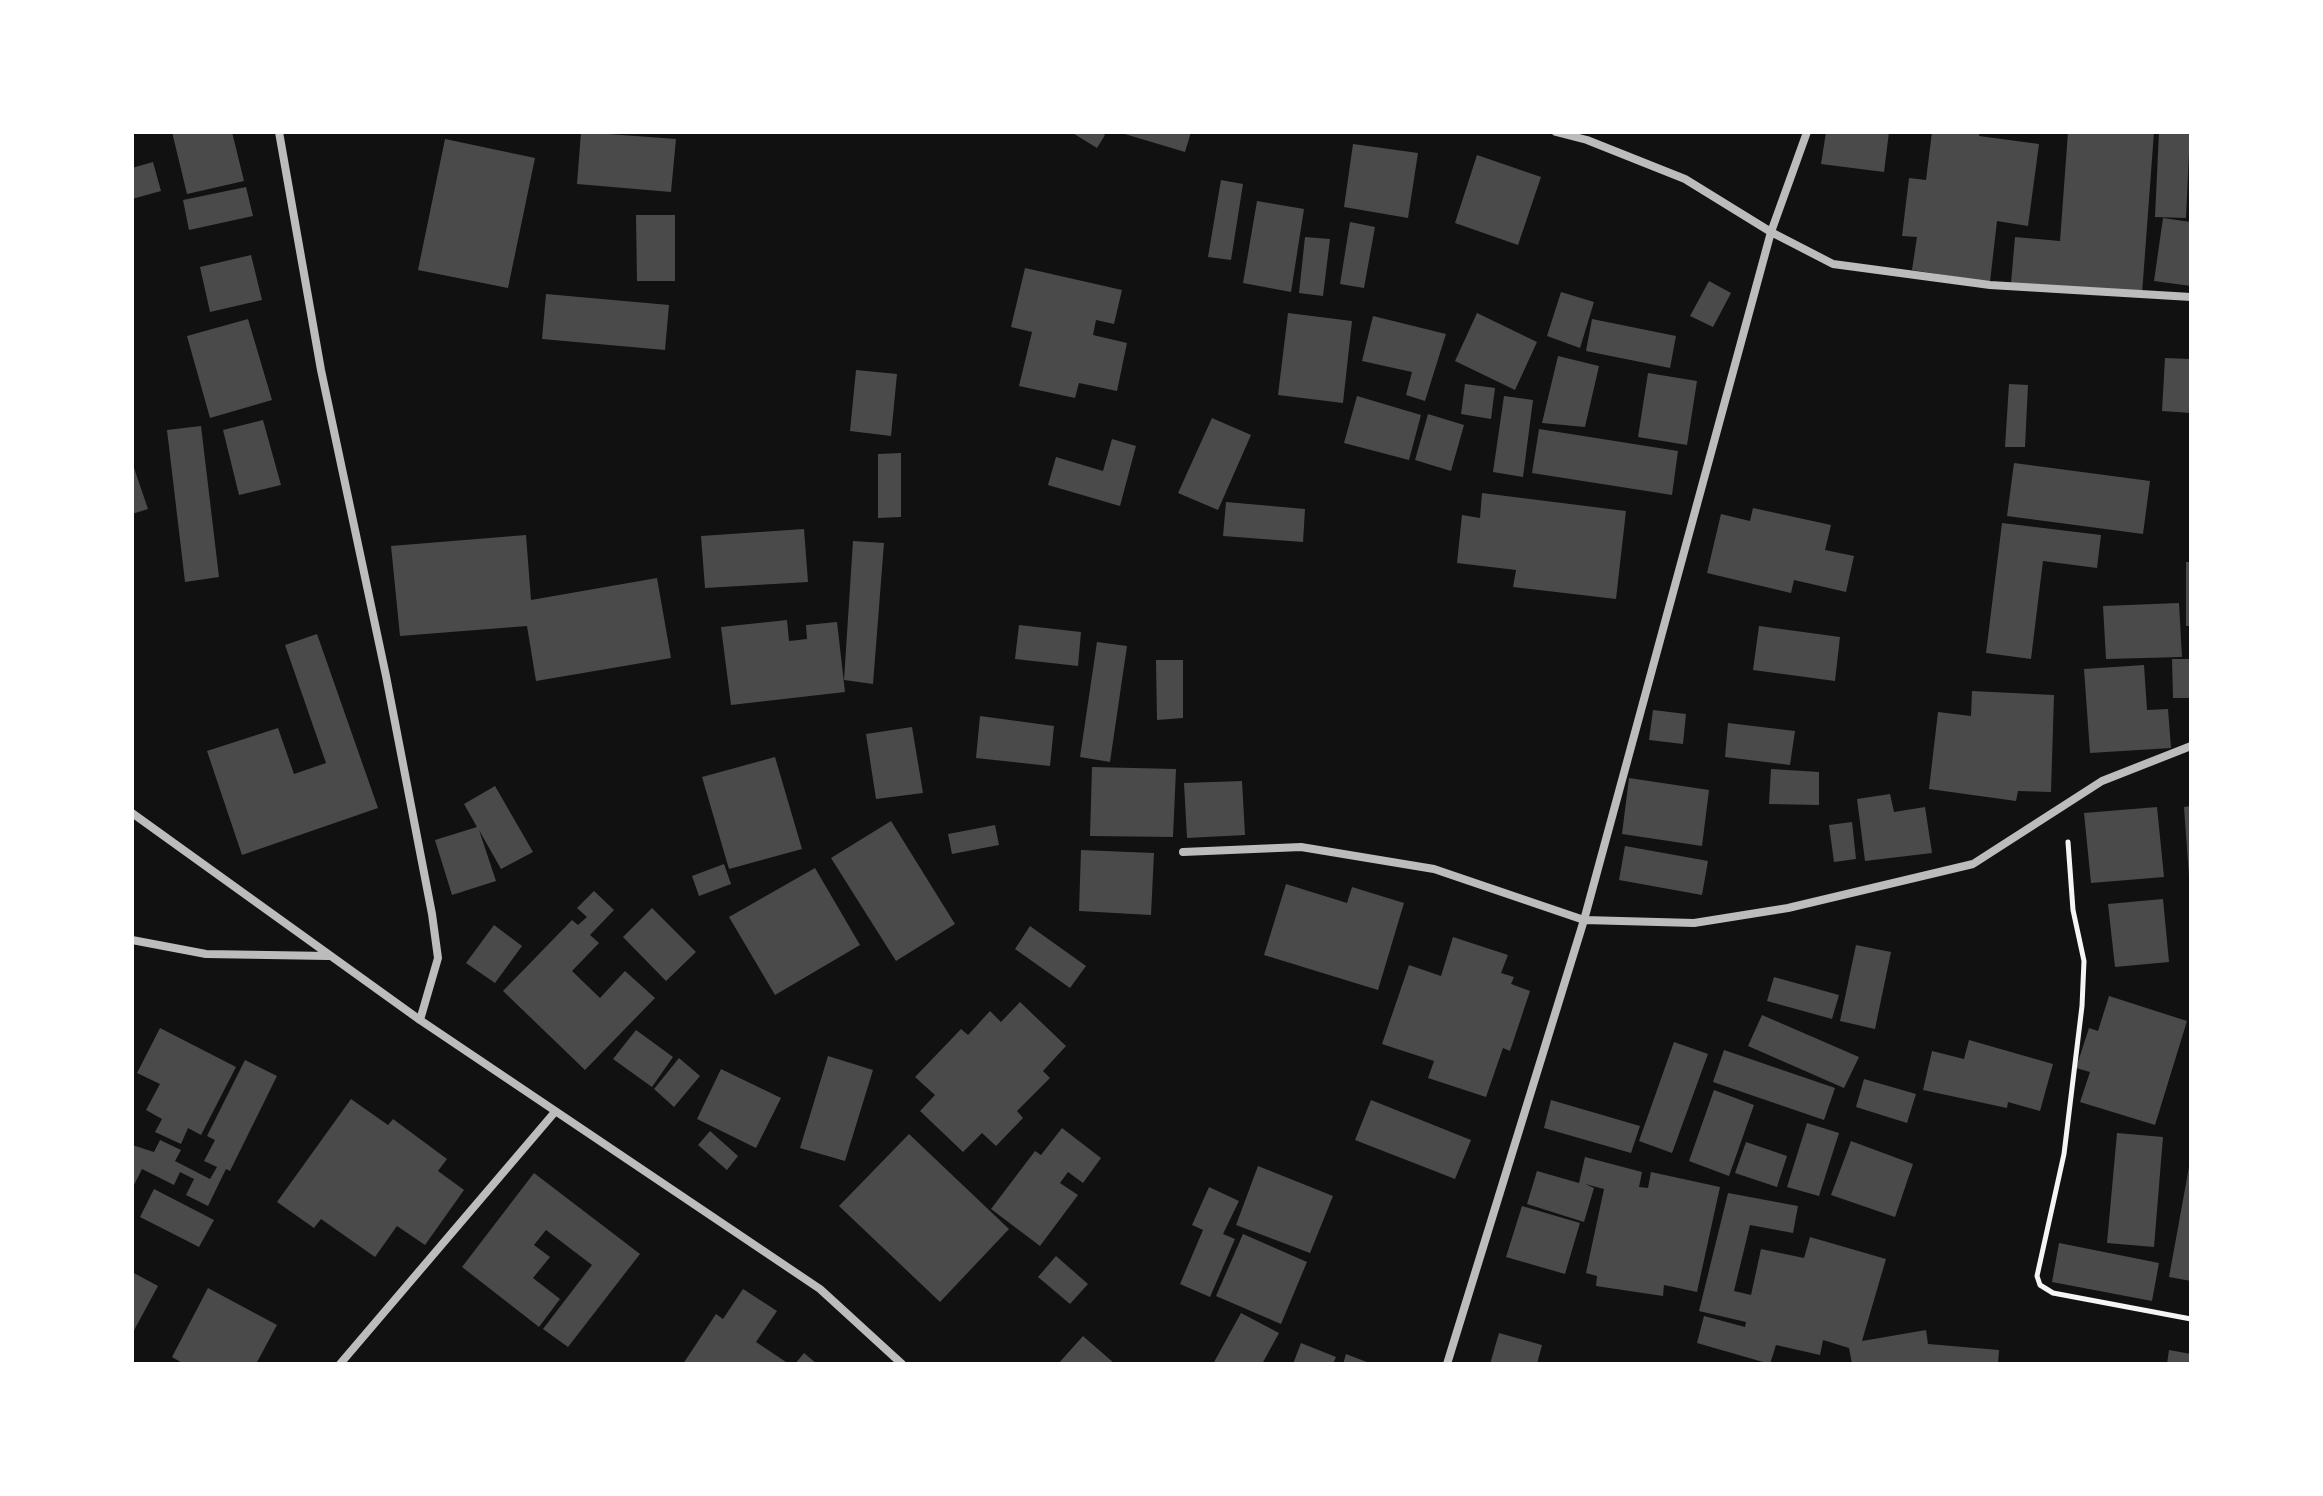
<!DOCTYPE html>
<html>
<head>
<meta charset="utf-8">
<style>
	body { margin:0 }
	#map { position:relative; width:2323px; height:1496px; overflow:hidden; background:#111; font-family:Arial,sans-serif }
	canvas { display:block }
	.frame { position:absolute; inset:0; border:134px solid #fff; pointer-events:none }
</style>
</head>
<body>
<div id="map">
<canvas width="2323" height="1496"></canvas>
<div class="frame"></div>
</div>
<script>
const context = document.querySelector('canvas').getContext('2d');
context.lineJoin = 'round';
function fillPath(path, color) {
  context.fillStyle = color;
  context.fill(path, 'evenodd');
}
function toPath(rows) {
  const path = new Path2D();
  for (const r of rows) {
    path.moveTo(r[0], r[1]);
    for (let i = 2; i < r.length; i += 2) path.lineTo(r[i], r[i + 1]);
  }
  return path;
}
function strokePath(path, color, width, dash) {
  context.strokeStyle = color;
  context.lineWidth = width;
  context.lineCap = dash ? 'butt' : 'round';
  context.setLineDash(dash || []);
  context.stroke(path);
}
fillPath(toPath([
	[172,132,232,132,244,181,187,194],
	[581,132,676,139,671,192,577,184],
	[1071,132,1101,132,1105,135,1097,148],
	[1118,132,1191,132,1185,152],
	[1826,132,1889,132,1884,172,1821,164],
	[1932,132,1980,132,1979,136,2039,144,2028,226,1997,221,1990,282,1912,270,1917,237,1902,236,1909,178,1926,180],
	[2068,132,2154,132,2142,294,2011,283,2015,237,2060,241],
	[2159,132,2190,132,2186,218,2155,217],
	[445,139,535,158,508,288,418,270],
	[1353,144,1418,153,1408,218,1344,207],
	[1477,155,1541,177,1518,245,1455,223],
	[153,162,161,191,132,199,132,168],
	[1221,180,1243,184,1231,260,1208,257],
	[246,187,253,216,189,230,183,200],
	[1257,201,1304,209,1291,292,1243,283],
	[636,215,675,215,675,281,637,281],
	[2163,218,2191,222,2191,286,2154,281],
	[1350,222,1375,227,1364,288,1340,284],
	[1305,237,1330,239,1323,296,1299,293],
	[251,255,262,300,210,312,200,267],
	[1025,268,1122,290,1114,324,1096,320,1093,335,1127,343,1117,391,1079,383,1075,398,1019,386,1032,332,1011,327],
	[1709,281,1731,293,1713,327,1690,316],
	[1561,292,1594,302,1580,348,1547,336],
	[546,294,669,305,665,350,542,339],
	[1288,313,1352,321,1343,403,1278,395],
	[1477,313,1537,342,1515,390,1455,361],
	[1373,316,1446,334,1425,401,1406,395,1412,372,1362,361],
	[248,319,272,400,210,418,187,336],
	[1592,319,1676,336,1670,368,1586,351],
	[1558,356,1599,366,1585,427,1542,423],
	[2165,358,2191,359,2191,413,2162,411],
	[856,370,897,374,891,436,850,431],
	[1648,373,1697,381,1687,445,1638,437],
	[1465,384,1495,388,1491,419,1461,414],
	[2009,384,2028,385,2025,447,2005,447],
	[1357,396,1421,415,1409,460,1344,443],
	[1504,396,1533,400,1523,477,1493,472],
	[1428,414,1464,425,1451,471,1415,460],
	[1212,418,1251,435,1218,510,1178,493],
	[263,420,281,485,239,495,223,430],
	[201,426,219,577,185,582,167,430],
	[1539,429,1678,451,1672,495,1532,473],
	[1112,439,1136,446,1120,506,1048,485,1056,457,1103,471],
	[901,453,901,517,878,518,878,454],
	[132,462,148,509,132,514],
	[2014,463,2150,481,2143,534,2007,516],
	[1482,493,1626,511,1616,599,1513,587,1516,570,1457,563,1462,515,1480,518],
	[1226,502,1305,509,1303,542,1223,536],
	[1753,508,1831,525,1825,550,1854,556,1846,592,1794,580,1791,593,1707,573,1721,514,1750,521],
	[2002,523,2101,535,2097,568,2043,561,2031,659,1986,653],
	[804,529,808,582,705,588,701,536],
	[526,535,531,600,657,578,671,658,536,681,527,626,400,636,391,546],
	[853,541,884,543,873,684,844,680],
	[2186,562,2191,562,2191,626,2186,626],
	[2179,603,2182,657,2106,659,2103,606],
	[787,620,789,641,807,639,806,625,837,622,845,692,731,705,721,627],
	[1019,625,1081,632,1078,666,1015,659],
	[1759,626,1840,637,1835,681,1753,670],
	[317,634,378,808,242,855,207,751,278,728,294,774,326,763,285,645],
	[1097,642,1127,646,1110,762,1080,757],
	[2172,659,2191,659,2191,698,2173,698],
	[1156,660,1183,660,1183,718,1157,720],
	[2144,665,2147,710,2168,709,2171,748,2090,753,2084,669],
	[1972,691,2054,695,2051,792,2018,791,2016,801,1929,789,1938,712,1971,716],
	[1653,710,1686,714,1683,744,1649,740],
	[980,716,1054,726,1050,766,976,758],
	[1728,723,1795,731,1790,765,1725,757],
	[912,727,923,793,876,799,866,734],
	[775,757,802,849,729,869,702,777],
	[1092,767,1176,769,1173,837,1090,836],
	[1771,769,1819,772,1819,805,1769,804],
	[1629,778,1709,790,1702,846,1622,834],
	[1242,781,1245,835,1187,838,1184,783],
	[495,786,533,852,501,869,479,830,496,881,452,895,435,840,477,827,464,804],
	[1890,794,1894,812,1925,807,1932,853,1865,861,1857,799],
	[2191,806,2191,876,2189,876,2184,807],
	[2157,807,2164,877,2091,883,2084,813],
	[891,821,955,924,896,961,831,858],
	[1852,822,1856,859,1834,862,1829,825],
	[995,825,999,845,952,854,948,834],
	[1625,846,1708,861,1702,895,1619,880],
	[1081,850,1154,853,1151,915,1079,911],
	[724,864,731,884,699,896,692,876],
	[815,868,860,945,775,995,729,917],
	[1286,884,1347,903,1352,887,1404,903,1378,990,1264,955],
	[594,891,614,910,590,935,599,943,572,971,600,998,625,971,655,998,585,1070,503,991,572,920,578,925,587,917,577,908],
	[2163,899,2169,962,2115,967,2108,904],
	[652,908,696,952,666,981,623,937],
	[494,925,522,946,495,983,466,963],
	[1030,926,1086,966,1070,988,1015,949],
	[1453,937,1508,955,1501,973,1514,977,1511,984,1530,991,1510,1051,1503,1048,1486,1097,1428,1078,1434,1061,1382,1044,1409,965,1441,976],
	[1856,945,1891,952,1875,1029,1840,1021],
	[1774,977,1839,995,1832,1019,1767,1001],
	[2109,996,2187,1021,2155,1125,2080,1102,2090,1072,2076,1068,2089,1028,2098,1031],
	[1020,1002,1066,1046,1043,1071,1050,1078,1017,1111,1023,1118,996,1146,982,1133,963,1152,920,1111,935,1095,915,1077,961,1029,968,1035,990,1011,1001,1022],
	[1762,1015,1859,1057,1844,1088,1748,1046],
	[160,1028,236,1067,201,1135,188,1128,181,1144,155,1132,162,1119,146,1110,160,1084,137,1073],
	[636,1030,673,1057,652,1087,613,1059],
	[1969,1040,2053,1064,2040,1111,2008,1102,2007,1108,1923,1090,1932,1051,1964,1059],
	[1674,1042,1708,1054,1672,1153,1639,1141],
	[1724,1050,1835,1088,1824,1120,1713,1082],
	[828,1056,873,1070,845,1161,800,1148],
	[679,1058,700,1076,674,1107,654,1089],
	[245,1060,277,1076,230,1171,226,1169,208,1206,186,1195,194,1179,180,1172,174,1185,142,1169,132,1189,132,1145,154,1152,160,1140,181,1150,175,1161,210,1179,217,1167,204,1161,215,1140,207,1136],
	[721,1069,781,1098,756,1148,697,1119],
	[1864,1079,1916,1094,1907,1123,1856,1107],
	[1714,1090,1754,1105,1729,1176,1689,1161],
	[351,1099,388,1125,393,1119,447,1159,438,1171,464,1190,425,1245,397,1226,375,1257,321,1219,314,1228,277,1202],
	[1371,1100,1471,1140,1455,1179,1355,1140],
	[1551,1100,1640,1126,1631,1153,1544,1128],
	[1807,1123,1839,1133,1819,1196,1787,1187],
	[1062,1128,1101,1158,1083,1183,1068,1172,1060,1183,1078,1195,1040,1246,991,1209,1035,1151,1041,1155],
	[710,1131,738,1156,727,1170,698,1145],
	[2117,1133,2163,1137,2154,1247,2107,1243],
	[909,1134,1009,1229,940,1302,839,1206],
	[1851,1141,1913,1164,1895,1217,1831,1195],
	[1746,1142,1787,1156,1777,1187,1735,1173],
	[1585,1157,1642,1172,1639,1187,1648,1188,1651,1172,1720,1187,1697,1292,1664,1285,1663,1296,1596,1286,1597,1276,1586,1273,1604,1189,1585,1184,1594,1188,1584,1222,1527,1204,1537,1171,1579,1183],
	[1258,1166,1333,1196,1310,1253,1236,1225],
	[2189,1167,2191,1167,2191,1281,2169,1277],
	[534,1173,640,1254,568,1347,543,1329,592,1265,546,1230,534,1245,550,1257,533,1278,560,1299,539,1327,462,1267],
	[1209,1187,1239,1201,1223,1234,1235,1239,1210,1297,1180,1284,1203,1230,1192,1225],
	[154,1189,214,1220,199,1247,140,1217],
	[1728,1193,1798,1206,1793,1233,1750,1225,1734,1291,1751,1295,1761,1249,1804,1258,1810,1237,1886,1259,1862,1341,1926,1330,1928,1344,1999,1350,1998,1364,1852,1364,1849,1348,1823,1340,1820,1355,1776,1345,1770,1364,1697,1343,1704,1316,1745,1327,1746,1322,1699,1311],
	[1522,1206,1580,1223,1565,1274,1506,1257],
	[1243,1234,1307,1262,1281,1324,1216,1296],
	[2059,1243,2159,1263,2152,1301,2052,1282],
	[1056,1256,1088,1284,1070,1304,1038,1277],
	[132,1272,158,1286,132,1334],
	[208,1288,277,1325,256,1364,184,1364,172,1357],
	[743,1289,777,1311,756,1342,789,1364,683,1364,716,1314,723,1319],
	[1241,1313,1279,1333,1262,1364,1213,1364],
	[1499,1333,1542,1345,1537,1364,1490,1364],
	[1083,1336,1115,1364,1058,1364],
	[1301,1343,1336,1357,1333,1364,1293,1364],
	[2169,1350,2191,1354,2191,1364,2167,1364],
	[804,1353,817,1364,795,1364],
	[1346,1354,1372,1364,1343,1364]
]), '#4a4a4a');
strokePath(toPath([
	[2068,842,2073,910,2084,961,2082,1006,2064,1154,2037,1276,2040,1285,2053,1293,2191,1319]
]), '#f5f5f5', 5);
strokePath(toPath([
	[279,132,321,370,386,676,432,914,438,958,420,1020],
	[1556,132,1587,140,1685,179,1771,232,1833,264,1990,285,2191,297],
	[132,813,420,1020,820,1289,902,1364],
	[1183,852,1301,847,1434,869,1584,920,1694,923,1788,908,1973,864,2102,781,2191,746],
	[132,940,206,954,329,956],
	[340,1364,554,1113],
	[1447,1364,1584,920,1771,232,1807,132]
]), '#bcbcbc', 8);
</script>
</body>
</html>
